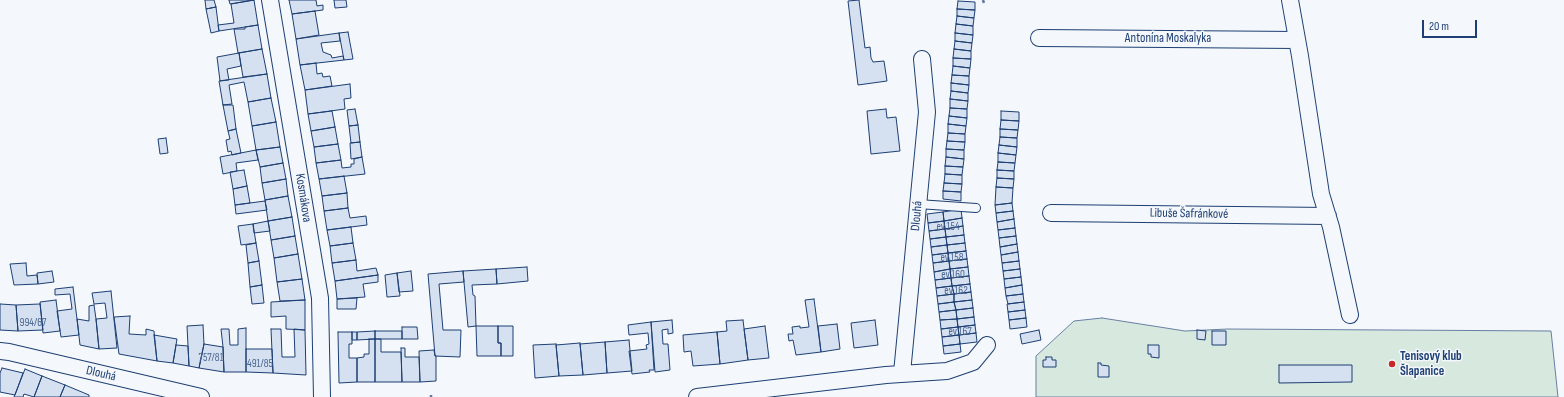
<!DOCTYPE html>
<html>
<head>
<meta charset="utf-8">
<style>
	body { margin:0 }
	#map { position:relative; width:1564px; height:397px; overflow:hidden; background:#f4f7fb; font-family:"Sofia Sans Condensed",sans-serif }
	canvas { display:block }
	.scale { position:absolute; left:1422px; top:20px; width:55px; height:18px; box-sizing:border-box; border:2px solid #1d3f73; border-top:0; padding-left:5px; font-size:12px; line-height:14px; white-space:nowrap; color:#1d3f73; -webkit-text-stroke:3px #f4f7fb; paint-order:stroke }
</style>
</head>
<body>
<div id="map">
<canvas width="1564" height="397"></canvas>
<div class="scale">20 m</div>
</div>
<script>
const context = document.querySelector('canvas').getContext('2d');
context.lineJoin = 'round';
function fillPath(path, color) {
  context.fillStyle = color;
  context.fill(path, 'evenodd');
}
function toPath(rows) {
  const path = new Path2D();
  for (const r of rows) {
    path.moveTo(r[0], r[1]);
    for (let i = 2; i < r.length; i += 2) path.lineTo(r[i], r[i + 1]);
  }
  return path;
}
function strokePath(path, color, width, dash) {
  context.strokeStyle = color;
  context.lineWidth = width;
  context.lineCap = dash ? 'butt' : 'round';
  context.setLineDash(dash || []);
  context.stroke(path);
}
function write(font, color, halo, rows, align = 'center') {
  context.font = font + ' "Sofia Sans Condensed",sans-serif';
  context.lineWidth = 3;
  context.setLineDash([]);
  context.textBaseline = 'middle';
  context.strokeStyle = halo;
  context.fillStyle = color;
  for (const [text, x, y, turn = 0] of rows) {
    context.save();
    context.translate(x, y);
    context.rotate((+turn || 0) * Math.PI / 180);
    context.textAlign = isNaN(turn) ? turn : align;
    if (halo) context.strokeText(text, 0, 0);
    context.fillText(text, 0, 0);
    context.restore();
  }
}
const green = toPath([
	[1102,318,1185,331,1228,329,1551,331,1558,397,1036,397,1036,356,1074,321,1102,318]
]);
fillPath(green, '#d7e8df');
strokePath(green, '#687fa3', 1);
const building = toPath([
	[205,0,214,0,216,7,206,9,205,0],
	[229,0,254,0,230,4,229,0],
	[254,0,258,25,219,31,218,25,234,23,231,4,254,0],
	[289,0,316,0,317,6,323,5,323,10,292,14,289,0],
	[334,0,346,0,347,7,335,8,334,0],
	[859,0,865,48,870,47,871,58,873,62,884,61,887,81,858,85,848,1,859,0],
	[958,1,975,2,975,10,957,9,958,1],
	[216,7,219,31,211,33,206,9,216,7],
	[957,9,975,10,974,18,957,16,957,9],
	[315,11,319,35,296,39,292,14,315,11],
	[957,16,974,18,973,26,956,24,957,16],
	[956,24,973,26,973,35,955,33,956,24],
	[258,25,262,49,238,53,234,29,245,29,245,27,258,25],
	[348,32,353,59,344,60,339,33,348,32],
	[339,33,340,41,321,43,323,52,331,55,332,58,343,56,344,60,300,65,296,39,339,33],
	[955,33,973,35,972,43,955,41,955,33],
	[955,41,972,43,971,51,954,49,955,41],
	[262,49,267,74,243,77,239,53,262,49],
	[954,49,971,51,971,59,953,58,954,49],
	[239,53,241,66,227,69,229,80,220,81,217,57,239,53],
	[953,58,971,59,970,68,953,66,953,58],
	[316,63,317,74,322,73,323,77,330,76,332,86,305,90,300,65,316,63],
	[953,66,970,68,969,76,952,75,953,66],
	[267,74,271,98,248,102,244,82,229,85,232,104,223,105,219,81,267,74],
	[952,75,969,76,969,85,951,83,952,75],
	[951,83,969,85,968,93,951,91,951,83],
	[350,84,351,98,344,99,345,109,308,114,305,90,350,84],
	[951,91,968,93,968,101,950,99,951,91],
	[271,98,276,122,252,126,248,102,271,98],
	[950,99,968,101,967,109,950,108,950,99],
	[223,105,233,105,236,129,228,131,223,105],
	[950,108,967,109,967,118,949,116,950,108],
	[355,109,358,125,349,126,347,110,355,109],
	[886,109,887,118,896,117,900,151,871,154,867,111,886,109],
	[332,111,335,127,311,131,308,114,332,111],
	[1001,111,1019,112,1019,121,1001,120,1001,111],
	[949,116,967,118,966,126,948,124,949,116],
	[1001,120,1019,121,1018,130,1000,129,1001,120],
	[276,122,280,147,256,150,252,126,276,122],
	[948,124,966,126,965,134,948,133,948,124],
	[358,125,360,142,351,143,349,126,358,125],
	[335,127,338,144,314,147,311,131,335,127],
	[236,129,241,153,232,155,231,151,228,152,226,140,230,139,228,131,236,129],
	[1000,129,1018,130,1017,138,1000,137,1000,129],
	[948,133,965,134,965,142,947,141,948,133],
	[1000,137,1017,138,1017,147,999,145,1000,137],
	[166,138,168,153,160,154,158,139,166,138],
	[947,141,965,142,964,150,946,149,947,141],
	[360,142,362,157,351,159,350,143,360,142],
	[338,144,341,160,316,163,314,147,338,144],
	[999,145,1017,147,1016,155,998,153,999,145],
	[280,147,283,163,260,167,256,150,280,147],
	[946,149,964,150,964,159,946,157,946,149],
	[256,150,258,160,236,163,237,171,223,174,220,157,256,150],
	[998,153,1016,155,1015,163,998,162,998,153],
	[362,157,365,174,319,179,316,163,341,160,342,168,351,167,351,164,354,164,354,159,362,157],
	[946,157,964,159,963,167,945,166,946,157],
	[998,162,1015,163,1014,171,997,170,998,162],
	[283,163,286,179,262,183,260,167,283,163],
	[945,166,963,167,962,175,945,174,945,166],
	[244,170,247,186,233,189,230,172,244,170],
	[997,170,1014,171,1014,179,997,178,997,170],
	[945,174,962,175,962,184,944,183,945,174],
	[344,176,347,193,322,196,319,179,344,176],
	[997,178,1014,179,1013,188,996,187,997,178],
	[286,179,288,196,265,200,262,183,286,179],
	[944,183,962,184,961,192,943,191,944,183],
	[247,186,250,203,235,205,233,189,247,186],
	[996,187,1013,188,1012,203,995,205,996,187],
	[943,191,961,192,961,201,943,199,943,191],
	[347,193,348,208,324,211,322,196,347,193],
	[288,196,292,217,268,221,265,200,288,196],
	[265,201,267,210,236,214,235,205,265,201],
	[1012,203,1013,211,996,213,995,205,1012,203],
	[348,208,350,218,366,216,367,225,327,230,324,211,348,208],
	[961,209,962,218,944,221,943,212,961,209],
	[1013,211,1014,219,997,222,996,213,1013,211],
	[943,212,944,221,928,223,927,214,943,212],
	[292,217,295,236,271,240,268,221,292,217],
	[962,218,963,226,945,229,944,221,962,218],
	[1014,219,1015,228,998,230,997,222,1014,219],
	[268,221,270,231,254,233,253,224,268,221],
	[944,221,945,229,929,231,928,223,944,221],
	[253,224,256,243,241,245,238,226,253,224],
	[963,226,964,235,946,237,945,229,963,226],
	[351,227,353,243,330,246,327,230,351,227],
	[1015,228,1016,236,999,238,998,230,1015,228],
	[945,229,946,237,930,239,929,231,945,229],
	[964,235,965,243,947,245,946,237,964,235],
	[295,236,298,254,274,258,271,240,295,236],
	[1016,236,1017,244,1000,247,999,238,1016,236],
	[946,237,947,245,931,247,930,239,946,237],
	[256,243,259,261,248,263,246,245,256,243],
	[353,243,356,260,332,263,330,246,353,243],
	[965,243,966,251,948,253,947,245,965,243],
	[1017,244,1018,252,1001,255,1000,247,1017,244],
	[947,245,948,253,932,255,931,247,947,245],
	[966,251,967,259,949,261,948,253,966,251],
	[1018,252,1019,261,1002,263,1001,255,1018,252],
	[948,253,949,261,933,263,932,255,948,253],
	[298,254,302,279,277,282,274,258,298,254],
	[967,259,968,267,950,269,949,261,967,259],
	[356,260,357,271,376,268,378,275,335,281,332,263,356,260],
	[259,261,262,285,250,287,248,263,259,261],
	[949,261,950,269,934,272,933,263,949,261],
	[1019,261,1020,269,1003,271,1002,263,1019,261],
	[26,263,27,276,37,275,38,284,14,285,10,264,26,263],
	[527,267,528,281,497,284,496,269,527,267],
	[968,267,969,276,951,278,950,269,968,267],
	[496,269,497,284,472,285,473,295,475,296,476,326,468,327,463,271,496,269],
	[950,269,951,278,935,280,934,272,950,269],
	[1020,269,1021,277,1004,279,1003,271,1020,269],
	[52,271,54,282,38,284,37,273,52,271],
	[411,271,413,291,399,292,397,273,411,271],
	[463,271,464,282,439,284,443,330,461,330,460,357,435,356,428,274,463,271],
	[397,273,400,296,387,297,385,275,397,273],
	[378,275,378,282,363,284,365,297,337,299,335,281,378,275],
	[969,276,970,284,952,286,951,278,969,276],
	[1021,277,1022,285,1005,288,1004,279,1021,277],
	[951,278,952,286,936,288,935,280,951,278],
	[302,279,305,300,280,301,277,282,302,279],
	[970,284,971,292,954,294,952,286,970,284],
	[262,285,264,303,252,304,250,287,262,285],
	[1022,285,1023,294,1006,296,1005,288,1022,285],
	[952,286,954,294,937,296,936,288,952,286],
	[73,287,79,335,61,337,57,311,72,309,70,294,55,295,55,289,73,287],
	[111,291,117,348,99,349,96,319,107,318,105,303,94,304,92,293,111,291],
	[971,292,972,300,954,302,954,294,971,292],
	[954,294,954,302,938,304,937,296,954,294],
	[1023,294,1024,302,1008,304,1006,296,1023,294],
	[357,298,356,309,337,309,337,299,357,298],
	[814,299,821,352,796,355,793,340,789,341,788,334,793,334,792,327,800,326,800,328,809,327,805,300,814,299],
	[56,300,60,331,43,333,40,302,56,300],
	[305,300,305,330,286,329,286,316,271,317,271,302,305,300],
	[972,300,973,308,956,310,954,302,972,300],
	[954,302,956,310,939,312,938,304,954,302],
	[1024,302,1025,310,1008,312,1007,304,1024,302],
	[0,304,16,305,18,331,0,330,0,304],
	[40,304,43,330,18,331,16,305,40,304],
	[94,305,96,319,99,349,80,345,77,319,89,321,89,306,94,305],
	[973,308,974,317,957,319,956,310,973,308],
	[956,310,957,319,940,320,939,312,956,310],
	[1025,310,1026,318,1009,320,1008,312,1025,310],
	[130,316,129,334,146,335,146,329,154,331,157,361,119,354,114,317,130,316],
	[974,317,975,325,958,327,957,319,974,317],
	[1026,318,1027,327,1010,329,1009,320,1026,318],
	[957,319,958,327,941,329,940,320,957,319],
	[672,320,673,333,668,334,668,329,662,330,663,344,668,344,670,370,655,372,651,322,672,320],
	[743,320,748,360,720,364,717,332,727,331,726,321,743,320],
	[875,320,878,345,854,348,851,323,875,320],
	[651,322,654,370,649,370,650,372,632,374,629,351,647,349,646,345,649,344,648,333,629,335,628,325,651,322],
	[837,324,840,349,821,352,818,326,837,324],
	[203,325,204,344,199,368,189,366,187,326,203,325],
	[975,325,976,333,959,335,958,327,975,325],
	[476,326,498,326,498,343,501,343,501,356,477,356,476,326],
	[498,326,513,326,513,356,501,356,501,343,498,343,498,326],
	[765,326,769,358,748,360,744,329,765,326],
	[402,327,417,327,418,339,402,339,402,327],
	[958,327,959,335,942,337,941,329,958,327],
	[246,328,246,372,224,372,223,347,221,329,229,329,230,345,238,345,238,329,246,328],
	[271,329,281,329,282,357,295,357,294,329,305,330,306,375,273,373,271,329],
	[1039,330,1041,340,1022,344,1020,334,1039,330],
	[1197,330,1206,331,1205,340,1197,339,1197,330],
	[375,331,402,331,402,339,375,339,375,331],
	[375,331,375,339,357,340,357,332,375,331],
	[1212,331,1226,331,1226,345,1212,345,1212,331],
	[338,332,352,332,352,344,349,344,349,358,357,358,357,382,339,383,338,332],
	[352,332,357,332,357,340,352,340,352,332],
	[717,332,720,364,693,366,691,351,684,352,683,335,717,332],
	[976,333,977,342,960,344,959,335,976,333],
	[154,335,177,339,173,363,157,361,154,335],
	[959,335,960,344,943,346,942,337,959,335],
	[369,339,375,339,375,382,357,382,357,358,364,357,364,354,369,354,369,339],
	[375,339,381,339,381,352,401,352,402,382,375,382,375,339],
	[629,340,632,371,607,373,605,342,629,340],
	[605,342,607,373,583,375,580,344,605,342],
	[580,343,583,375,559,376,556,345,580,343],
	[204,344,223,347,224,372,199,368,204,344],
	[556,344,559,376,535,378,533,345,556,344],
	[960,344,961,352,944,354,943,346,960,344],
	[176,345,188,346,189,366,173,363,176,345],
	[1148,345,1159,345,1159,358,1151,357,1151,354,1148,354,1148,345],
	[401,348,405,348,405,357,419,357,420,382,402,382,401,348],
	[246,349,272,349,273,373,246,372,246,349],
	[434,350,435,356,436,356,436,381,420,382,419,351,434,350],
	[1046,357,1052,357,1052,360,1056,360,1056,367,1043,367,1043,360,1046,360,1046,357],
	[1098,363,1101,363,1101,365,1109,366,1109,377,1098,377,1098,363],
	[1279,365,1352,365,1352,382,1279,383,1279,365],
	[2,368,23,373,15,395,0,392,0,373,2,368],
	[25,369,42,376,34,397,24,394,23,397,14,397,25,369],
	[42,376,65,385,60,397,34,397,42,376],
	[65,385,89,395,89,397,60,397,65,385]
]);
fillPath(building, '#d5e0f0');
strokePath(building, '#1d3f73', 1);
const service = toPath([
	[918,204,976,208]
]);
const minor = toPath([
	[270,0,320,298,322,397],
	[1290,0,1300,56,1321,194,1331,227,1350,315],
	[1039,38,1297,40],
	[1051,213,1328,216],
	[0,351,9,352,201,397],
	[902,373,927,112,922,59],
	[697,397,886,375,947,371,973,362,987,345]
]);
strokePath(service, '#1d3f73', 10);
strokePath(minor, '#1d3f73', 18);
strokePath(toPath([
	[983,0,984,3],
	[431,397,431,395]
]), '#5e769c', 2.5, [3, 2]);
strokePath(service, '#f4f7fb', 8);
strokePath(minor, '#f4f7fb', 16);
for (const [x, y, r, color] of [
	[1392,364,4,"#c62828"]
]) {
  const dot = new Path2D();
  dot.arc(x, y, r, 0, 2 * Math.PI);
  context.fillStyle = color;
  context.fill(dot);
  strokePath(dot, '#f4f7fb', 1.5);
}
write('11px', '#4b6792', null, [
	["ev.154",948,227],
	["ev.158",952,258],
	["ev.160",953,275],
	["ev.162",956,291],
	["994/67",33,323],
	["ev.167",960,332],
	["757/81",211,358],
	["491/85",260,364]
]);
write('13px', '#1d3f73', '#f4f7fb', [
	["Antonína Moskalyka",1168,39],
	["Kosmákova",303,198,81],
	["Libuše Šafránkové",1189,214,1],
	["Dlouhá",917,216,-85],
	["Dlouhá",101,374,13]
]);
write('bold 13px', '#1d3f73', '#f4f7fb', [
	["Tenisový klub",1400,357],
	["Šlapanice",1400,372]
], 'left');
</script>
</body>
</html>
